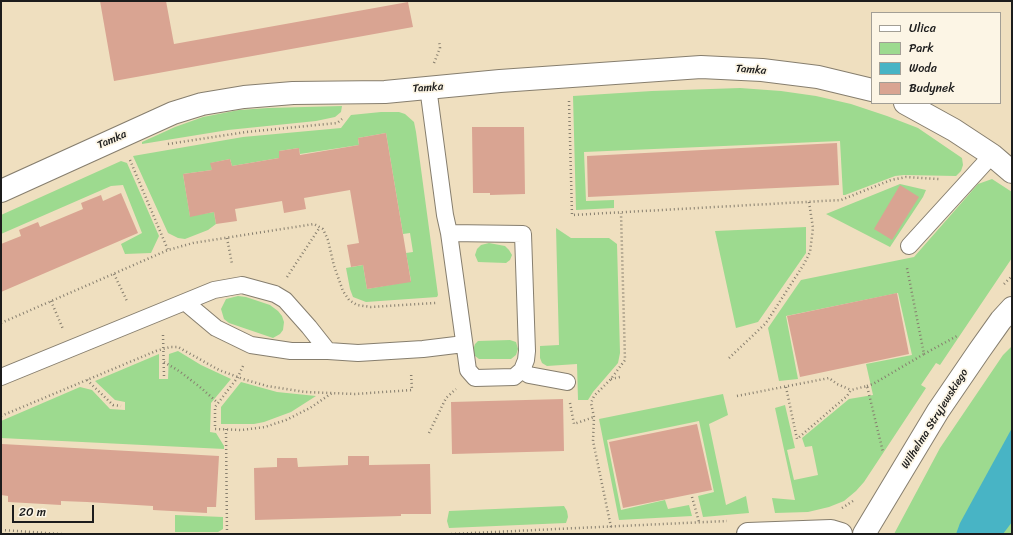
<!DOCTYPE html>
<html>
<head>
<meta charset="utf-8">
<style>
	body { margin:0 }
	#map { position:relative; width:1013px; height:535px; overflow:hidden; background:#efdfbf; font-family:Sriracha,sans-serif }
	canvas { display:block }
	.frame { position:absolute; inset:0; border:2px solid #1c1c1c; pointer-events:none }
	.legend { position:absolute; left:871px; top:12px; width:130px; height:92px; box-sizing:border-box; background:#fcf5e5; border:1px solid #a29e95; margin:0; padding:5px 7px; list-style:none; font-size:12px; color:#1c1c1c }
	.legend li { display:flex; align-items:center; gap:8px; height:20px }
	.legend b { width:20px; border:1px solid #a29e95 }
	.scale { position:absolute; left:12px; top:505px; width:82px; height:18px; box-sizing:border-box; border:2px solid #1c1c1c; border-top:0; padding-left:5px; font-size:12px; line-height:14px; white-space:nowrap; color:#1c1c1c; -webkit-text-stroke:3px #fcf5e5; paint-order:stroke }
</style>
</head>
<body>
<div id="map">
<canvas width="1013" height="535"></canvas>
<div class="frame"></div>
<ul class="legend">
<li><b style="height:5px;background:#fff"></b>Ulica</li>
<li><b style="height:11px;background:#9dda8f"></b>Park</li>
<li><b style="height:11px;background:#48b4c5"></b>Woda</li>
<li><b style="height:11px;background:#d9a492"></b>Budynek</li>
</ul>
<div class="scale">20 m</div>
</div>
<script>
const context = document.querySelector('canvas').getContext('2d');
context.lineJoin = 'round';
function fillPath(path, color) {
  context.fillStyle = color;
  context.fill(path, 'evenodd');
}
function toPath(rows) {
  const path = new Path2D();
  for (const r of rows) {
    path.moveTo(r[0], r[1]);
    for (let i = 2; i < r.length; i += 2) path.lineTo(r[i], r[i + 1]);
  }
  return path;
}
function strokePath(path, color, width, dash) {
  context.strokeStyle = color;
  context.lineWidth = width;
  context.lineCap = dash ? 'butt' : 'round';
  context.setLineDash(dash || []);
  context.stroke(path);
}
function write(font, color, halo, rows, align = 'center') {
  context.font = font + ' Sriracha,sans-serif';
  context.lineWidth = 3.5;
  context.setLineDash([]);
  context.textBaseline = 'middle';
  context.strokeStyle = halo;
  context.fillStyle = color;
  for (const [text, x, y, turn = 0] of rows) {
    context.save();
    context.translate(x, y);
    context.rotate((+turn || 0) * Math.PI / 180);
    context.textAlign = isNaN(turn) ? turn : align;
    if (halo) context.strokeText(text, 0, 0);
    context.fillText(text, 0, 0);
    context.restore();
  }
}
fillPath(toPath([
	[740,88,781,91,816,96,851,104,887,116,918,128,962,158,963,165,961,171,956,176,904,175,895,176,845,195,843,195,840,141,584,152,586,201,614,200,614,208,576,210,573,96,652,91],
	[342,106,341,112,335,117,316,121,228,130,142,144,142,142,175,127,203,117,239,110,268,108],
	[381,112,399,112,405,114,414,122,416,132,438,295,437,297,366,302,353,297,350,289,346,268,363,265,367,289,411,281,406,253,413,252,410,233,403,234,386,133,358,138,359,145,300,154,299,148,279,151,279,158,232,166,230,159,211,163,212,170,183,174,190,216,214,212,216,224,208,230,185,239,178,238,168,233,133,156,243,137,341,128,351,115],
	[121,161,127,163,159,236,151,253,125,254,121,244,142,233,123,185,111,186,1,234,1,215],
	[992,179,1012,192,1012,258,940,365,936,363,921,385,926,388,864,482,856,491,844,501,829,507,808,512,775,513,772,498,795,500,775,408,785,405,795,448,787,450,794,480,818,475,812,446,805,447,802,438,849,399,873,395,866,364,912,355,898,293,786,316,798,379,779,381,768,328,801,280,914,257,978,184],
	[900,184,926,190,923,197,890,247,826,214],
	[806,227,806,253,758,322,736,328,715,231],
	[556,228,571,238,609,238,617,244,620,353,618,363,593,392,588,400,578,400,577,364,547,366,542,363,540,358,540,346,559,345],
	[489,243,505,246,509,250,512,255,510,260,506,263,478,262,475,255,477,249,481,245],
	[238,296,246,297,270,305,278,311,282,316,284,322,283,330,280,334,273,338,229,323,224,319,221,309,226,299],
	[510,340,516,342,518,349,516,355,511,359,479,359,475,356,473,350,475,344,478,341],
	[1012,346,1012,534,894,534,940,448,1003,355],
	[178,351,201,365,231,379,211,403,210,432,216,433,224,446,224,449,1,438,1,421,80,387,92,390,110,409,125,410,125,402,115,400,95,381,159,354,159,379,168,379,169,354],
	[241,382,277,392,316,396,291,412,264,422,254,424,221,424,221,407],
	[723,394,728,415,709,424,726,505,746,496,749,513,703,517,698,496,714,492,699,421,607,440,621,510,665,500,668,509,689,505,692,516,619,520,599,419],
	[564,506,567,511,568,517,566,523,449,528,447,521,449,511],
	[175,515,223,517,223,529,218,532,175,532]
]), '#9dda8f');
fillPath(toPath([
	[1012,428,1012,522,1003,534,956,534,960,523]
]), '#48b4c5');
fillPath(toPath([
	[100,1,166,1,174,44,408,2,413,27,114,81],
	[472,127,524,127,525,194,490,195,490,193,473,193],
	[386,133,411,282,367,289,363,265,351,267,347,245,359,243,350,190,304,198,306,209,284,213,282,201,235,209,237,221,216,224,214,212,190,217,183,174,212,170,210,163,230,159,232,166,279,158,279,151,299,148,300,155,359,145,358,138],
	[837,143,839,185,588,197,587,156],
	[900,185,919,197,892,240,874,229],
	[121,193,138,233,1,292,1,244,21,236,19,230,38,222,40,227,83,209,81,203,101,195,103,201],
	[897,293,909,354,800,377,787,316],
	[563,399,564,451,452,454,451,402],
	[697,424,712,490,623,508,609,442],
	[2,444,219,456,216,507,207,507,207,513,153,510,153,506,87,502,61,501,61,505,8,502,8,496,1,495],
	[348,456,369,456,369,465,430,464,431,514,401,514,401,516,255,520,254,468,277,467,277,458,297,458,298,467,348,465]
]), '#d9a492');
const lane = toPath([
	[428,87,445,215,449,233,468,370,475,378,514,377,522,370,526,360,527,351,523,234,449,233],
	[909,246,992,155],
	[185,302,216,328,251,345,291,351,328,351,358,353,423,349,464,344],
	[522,370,529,375,567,382],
	[1,377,214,290,242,285,275,294,285,300,309,327,328,351]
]);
const street = toPath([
	[905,103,954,130,992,155,1012,172],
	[1,191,173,113,202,104,244,97,293,93,385,92,500,81,701,67,762,70,818,77,872,90],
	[748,534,831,531,841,534],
	[864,534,938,411,979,351,1001,320,1012,308]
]);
strokePath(lane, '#867e6e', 18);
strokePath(street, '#867e6e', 24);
strokePath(toPath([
	[434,63,440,48,439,41],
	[569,101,572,215,841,200,891,180,906,177,939,179],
	[168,144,246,132,337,123,342,119],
	[130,160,168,250],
	[227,238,232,264],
	[114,274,127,301],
	[287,277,320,227],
	[1004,284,1012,276],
	[51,301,63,329],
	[1,323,168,250,193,243,314,224,323,229,328,240,334,266,343,291,349,300,357,305,371,307,436,303],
	[163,335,164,376],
	[924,354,957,336],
	[729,358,766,323,804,264,810,252,813,228,809,202],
	[164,362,179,371,200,387,218,403],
	[243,366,238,377,215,407,215,429,242,430,265,427,286,420,310,408,332,393],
	[611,379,620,377],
	[87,380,113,405,121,406],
	[867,386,873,384,924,354,907,268],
	[786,387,797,439,847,396,851,390,867,386,883,452],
	[737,396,829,378,837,384,851,390],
	[570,403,574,424,594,417],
	[1,416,156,351,170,347,178,347,219,370,243,379,267,386,305,392,355,394,412,390,411,372],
	[226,429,227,534],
	[429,433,446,398,456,389],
	[692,497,699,522],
	[842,508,853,501],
	[611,527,593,441,594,417,591,403,594,396,611,379,625,360,621,213],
	[1,530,62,534],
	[451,534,727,521]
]), '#867e6e', 2.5, [1, 3]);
strokePath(lane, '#fff', 16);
strokePath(street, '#fff', 22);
write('11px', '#1c1c1c', '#fcf5e5', [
	["Tamka",751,70,4],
	["Tamka",428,88,-5],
	["Tamka",112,140,-24],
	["Wilhelma Stryjewskiego",935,419,-58]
]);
</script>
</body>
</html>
